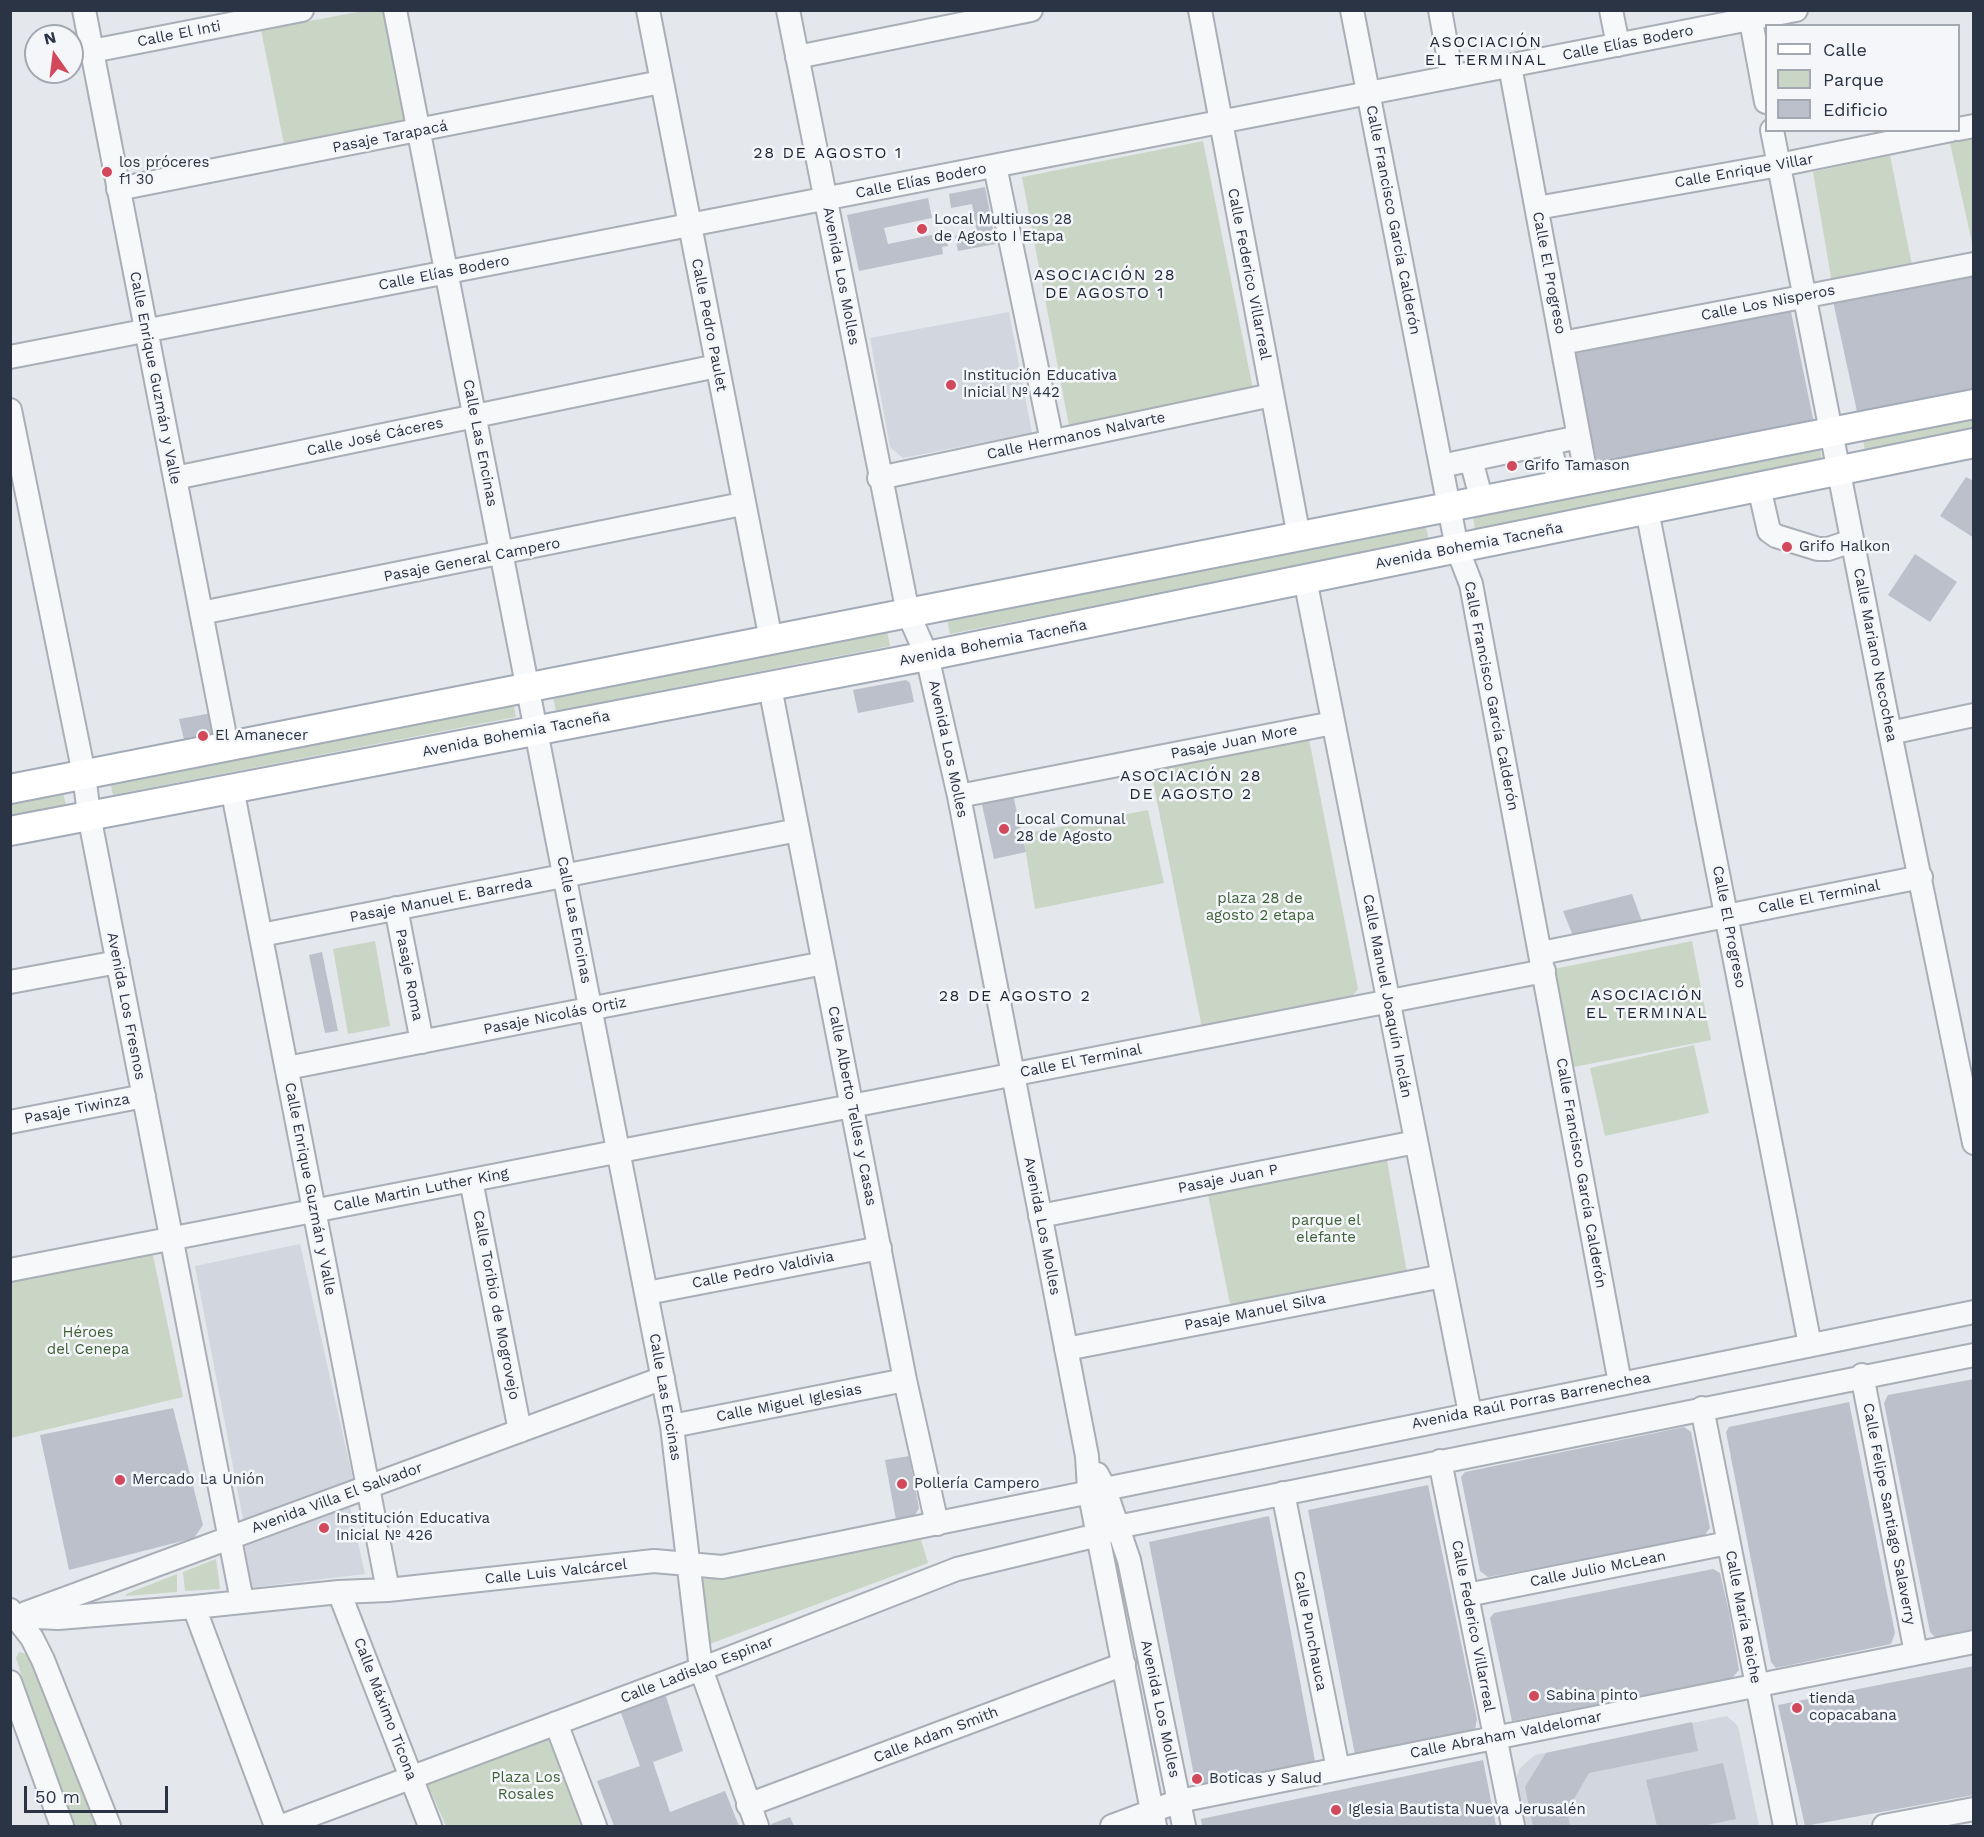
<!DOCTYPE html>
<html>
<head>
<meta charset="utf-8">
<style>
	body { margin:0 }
	#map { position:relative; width:1984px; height:1837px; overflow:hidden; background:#e4e7ec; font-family:"Work Sans",sans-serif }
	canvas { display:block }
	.frame { position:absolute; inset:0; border:12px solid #2b3445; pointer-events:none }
	.legend { position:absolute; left:1765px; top:24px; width:195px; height:108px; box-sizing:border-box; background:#f4f6f9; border:2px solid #a4a8b1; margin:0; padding:8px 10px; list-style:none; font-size:18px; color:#2b3445 }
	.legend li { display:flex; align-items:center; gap:12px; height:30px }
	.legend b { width:30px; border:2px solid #a4a8b1 }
	.north { position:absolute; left:24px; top:24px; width:60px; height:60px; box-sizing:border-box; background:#f4f6f9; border:2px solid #a4a8b1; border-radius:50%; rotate:346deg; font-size:16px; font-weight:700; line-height:24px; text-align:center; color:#2b3445 }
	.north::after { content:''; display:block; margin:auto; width:21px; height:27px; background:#d1495b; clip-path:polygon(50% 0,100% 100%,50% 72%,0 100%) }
	.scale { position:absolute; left:24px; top:1786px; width:144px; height:27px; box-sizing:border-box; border:3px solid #2b3445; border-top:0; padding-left:8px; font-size:18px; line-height:21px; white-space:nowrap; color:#2b3445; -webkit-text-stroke:4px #f4f6f9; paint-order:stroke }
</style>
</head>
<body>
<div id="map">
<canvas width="1984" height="1837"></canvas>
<div class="frame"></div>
<ul class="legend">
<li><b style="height:8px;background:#fff"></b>Calle</li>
<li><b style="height:16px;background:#c9d6c5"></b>Parque</li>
<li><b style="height:16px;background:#bbc0ca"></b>Edificio</li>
</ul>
<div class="north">N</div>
<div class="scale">50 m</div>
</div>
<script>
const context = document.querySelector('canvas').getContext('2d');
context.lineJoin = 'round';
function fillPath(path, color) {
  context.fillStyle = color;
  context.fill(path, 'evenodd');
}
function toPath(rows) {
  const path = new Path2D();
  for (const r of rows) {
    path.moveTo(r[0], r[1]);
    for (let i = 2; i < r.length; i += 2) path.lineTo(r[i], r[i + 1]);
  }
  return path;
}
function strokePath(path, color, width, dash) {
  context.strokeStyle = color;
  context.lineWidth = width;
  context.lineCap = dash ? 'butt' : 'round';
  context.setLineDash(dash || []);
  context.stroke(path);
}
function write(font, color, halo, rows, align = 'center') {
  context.font = font + ' "Work Sans",sans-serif';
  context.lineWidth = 5;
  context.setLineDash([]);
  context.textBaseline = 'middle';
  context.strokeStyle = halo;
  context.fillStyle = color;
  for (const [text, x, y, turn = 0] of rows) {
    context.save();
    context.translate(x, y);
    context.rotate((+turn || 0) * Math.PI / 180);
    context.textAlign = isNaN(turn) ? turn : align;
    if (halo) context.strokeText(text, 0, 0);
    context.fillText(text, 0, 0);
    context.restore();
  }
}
fillPath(toPath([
	[1009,312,1032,433,903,458,890,447,870,338],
	[300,1244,354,1484,244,1524,195,1266],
	[350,1507,365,1574,249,1588,238,1549],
	[1727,1716,1738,1726,1759,1826,1521,1826,1513,1787,1520,1768,1535,1755]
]), '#d2d6de');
fillPath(toPath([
	[363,11,385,11,407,121,284,144,261,30],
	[1973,138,1974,138,1973,247,1950,143],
	[1203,141,1253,389,1069,426,1022,177],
	[1890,155,1912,265,1832,283,1813,172],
	[1973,418,1973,438,1867,460,1863,440],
	[1820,448,1823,467,1475,530,1472,511],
	[1425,522,1429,541,950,634,946,614],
	[886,627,890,646,556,711,552,692],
	[513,700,516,717,113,795,109,778],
	[1308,734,1358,989,1349,1000,1202,1028,1150,766],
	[62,786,66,806,11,817,11,797],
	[1148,810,1164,883,1035,909,1023,834],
	[375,941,390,1026,348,1034,333,949],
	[1692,941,1711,1040,1574,1067,1554,969],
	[1694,1045,1709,1113,1605,1136,1590,1068],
	[1386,1155,1408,1278,1231,1309,1207,1190],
	[152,1251,183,1397,11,1438,10,1280],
	[921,1540,928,1563,707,1645,698,1580],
	[216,1559,220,1589,185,1591,183,1572],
	[177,1574,177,1592,126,1596,126,1594],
	[19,1652,31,1655,96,1826,75,1826,43,1742,16,1658],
	[549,1736,583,1826,446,1826,426,1781]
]), '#c9d6c5');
fillPath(toPath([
	[985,187,996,244,958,251,955,236,977,232,972,204,951,208,949,194],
	[928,198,932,218,884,228,888,244,946,232,948,246,942,247,943,254,859,271,847,215],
	[1974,273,1974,400,1859,421,1833,301],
	[1790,307,1815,428,1599,472,1574,354],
	[1966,477,1974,481,1974,538,1940,516],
	[1915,554,1957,582,1930,622,1888,595],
	[906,680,910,683,914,702,858,713,853,690],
	[212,713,218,731,211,742,186,748,179,719],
	[1013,795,1026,852,994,859,982,805,983,802],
	[1632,894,1643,924,1573,936,1563,911],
	[322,952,338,1031,325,1033,309,955],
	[1974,1379,1974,1630,1936,1638,1930,1632,1884,1403,1888,1395],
	[1849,1402,1895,1633,1891,1644,1776,1668,1771,1662,1726,1432,1729,1427],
	[173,1408,203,1525,194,1538,69,1570,40,1435],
	[1684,1427,1691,1432,1710,1528,1703,1537,1488,1577,1480,1571,1461,1477,1465,1472],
	[909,1456,919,1508,914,1517,896,1520,885,1460],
	[1428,1485,1477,1719,1475,1730,1355,1755,1308,1510],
	[1269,1516,1315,1761,1196,1786,1149,1542],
	[1713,1569,1720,1573,1729,1612,1739,1670,1732,1678,1512,1721,1490,1618,1494,1613],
	[1974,1666,1974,1795,1805,1826,1778,1705],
	[665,1693,683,1751,653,1762,670,1812,725,1791,739,1826,614,1826,597,1781,640,1766,620,1710],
	[1692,1722,1698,1751,1589,1773,1567,1811,1570,1826,1533,1826,1525,1787,1546,1753],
	[1483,1760,1496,1826,1202,1826,1201,1819],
	[1723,1763,1736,1819,1702,1826,1657,1826,1646,1780],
	[790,1817,794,1826,772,1826,771,1824]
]), '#bbc0ca');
const minor = toPath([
	[84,10,227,746],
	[395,10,672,1426,701,1669,757,1826],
	[648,10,771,640],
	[788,10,908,613,927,656,959,796,1087,1456,1089,1490,1155,1826],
	[1200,10,1299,537],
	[1352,10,1457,548,1471,584,1620,1383],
	[1440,10,1452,77],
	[1611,10,1618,45],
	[1749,10,1766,102],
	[92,51,302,10],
	[797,57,1031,10],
	[1510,66,1587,480],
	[1958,129,1974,126],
	[1772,130,1890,733,1974,1143],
	[995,166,1052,441],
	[118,189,661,82],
	[1537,208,1779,165,1951,130],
	[1562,343,1974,264],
	[10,357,1796,10],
	[10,410,84,774,89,815,242,1601],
	[1549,443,1560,486],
	[1471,460,1482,501],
	[1441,466,1579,437],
	[175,478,717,366],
	[879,478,1272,395],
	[1759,487,1769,531,1776,536,1818,549,1828,549,1852,541],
	[1647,510,1810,1345],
	[1305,579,1470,1413],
	[201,613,742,504],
	[770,687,905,1380,937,1524],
	[1890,733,1974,715],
	[232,788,388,1590],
	[959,796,1333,723],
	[396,908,422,1042],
	[261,935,798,830],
	[1541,953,1921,877],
	[10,982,118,962],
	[287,1068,824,963],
	[10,1122,144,1096],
	[471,1180,520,1431],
	[1040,1216,1416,1142],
	[10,1270,1544,971],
	[647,1293,880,1248],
	[1066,1349,1443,1276],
	[1862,1375,1916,1653],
	[1702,1408,1785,1826],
	[672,1426,905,1380],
	[1440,1461,1513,1826],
	[1097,1474,1104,1487,1129,1560,1184,1826],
	[1283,1493,1338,1769],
	[339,1592,430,1826],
	[1467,1595,1728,1543],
	[194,1607,276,1826],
	[10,1610,32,1638,43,1660,109,1826],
	[26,1613,663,1378],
	[15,1616,58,1618,194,1607,339,1592,388,1590,654,1561,722,1567,1974,1312],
	[10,1682,62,1826],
	[556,1723,595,1826],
	[748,1805,1124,1664],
	[282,1826,701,1669,957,1569,1098,1535,1117,1527,1974,1355],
	[1112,1826,1179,1801,1974,1642],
	[1884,1826,1974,1809]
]);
const major = toPath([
	[10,789,1974,404],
	[10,831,927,656,1974,443]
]);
strokePath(minor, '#a9aeb7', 26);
strokePath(major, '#a3abb8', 32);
strokePath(minor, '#f7f8fa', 22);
strokePath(major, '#fff', 28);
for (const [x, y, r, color] of [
	[107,172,6,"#d1495b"],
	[922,229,6,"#d1495b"],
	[951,385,6,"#d1495b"],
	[1512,466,6,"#d1495b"],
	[1787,547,6,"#d1495b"],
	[203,736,6,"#d1495b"],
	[1004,829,6,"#d1495b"],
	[120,1480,6,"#d1495b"],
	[902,1484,6,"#d1495b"],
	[324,1528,6,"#d1495b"],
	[1534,1696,6,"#d1495b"],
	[1797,1708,6,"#d1495b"],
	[1197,1779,6,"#d1495b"],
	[1336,1810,6,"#d1495b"]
]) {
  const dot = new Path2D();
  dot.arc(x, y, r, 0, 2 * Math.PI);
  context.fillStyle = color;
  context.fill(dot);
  strokePath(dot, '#f4f6f9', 2);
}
write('15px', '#2b3445', '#f4f6f9', [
	["Calle El Inti",179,34,-11],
	["Calle Elías Bodero",1628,43,-11],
	["Pasaje Tarapacá",390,137,-11],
	["Calle Enrique Villar",1744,171,-10],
	["Calle Elías Bodero",921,181,-11],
	["Calle Francisco García Calderón",1393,220,79],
	["Calle Elías Bodero",444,273,-11],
	["Calle El Progreso",1549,273,79],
	["Calle Federico Villarreal",1249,274,79],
	["Avenida Los Molles",841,276,79],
	["Calle Los Nisperos",1768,303,-11],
	["Calle Pedro Paulet",709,325,79],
	["Calle Enrique Guzmán y Valle",155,378,79],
	["Calle Hermanos Nalvarte",1076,436,-12],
	["Calle José Cáceres",375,437,-12],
	["Calle Las Encinas",480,443,79],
	["Avenida Bohemia Tacneña",1469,546,-11],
	["Pasaje General Campero",472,560,-11],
	["Avenida Bohemia Tacneña",993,643,-11],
	["Calle Mariano Necochea",1875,655,79],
	["Calle Francisco García Calderón",1491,696,79],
	["Avenida Bohemia Tacneña",516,734,-11],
	["Pasaje Juan More",1234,742,-11],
	["Avenida Los Molles",948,749,78],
	["Calle El Terminal",1819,897,-11],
	["Pasaje Manuel E. Barreda",441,900,-11],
	["Calle Las Encinas",574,920,79],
	["Calle El Progreso",1729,927,79],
	["Pasaje Roma",409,975,79],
	["Calle Manuel Joaquín Inclán",1387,996,79],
	["Avenida Los Fresnos",126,1006,79],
	["Pasaje Nicolás Ortiz",555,1016,-11],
	["Calle El Terminal",1081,1061,-11],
	["Calle Alberto Telles y Casas",852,1106,79],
	["Pasaje Tiwinza",77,1109,-11],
	["Calle Francisco García Calderón",1581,1173,80],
	["Pasaje Juan P",1228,1179,-11],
	["Calle Enrique Guzmán y Valle",310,1189,79],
	["Calle Martin Luther King",421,1190,-11],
	["Avenida Los Molles",1042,1226,79],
	["Calle Pedro Valdivia",763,1270,-11],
	["Calle Toribio de Mogrovejo",496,1305,79],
	["Pasaje Manuel Silva",1255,1312,-11],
	["Calle Las Encinas",665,1397,80],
	["Avenida Raúl Porras Barrenechea",1531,1401,-11],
	["Calle Miguel Iglesias",789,1403,-11],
	["Avenida Villa El Salvador",337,1498,-20],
	["Calle Felipe Santiago Salaverry",1889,1514,79],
	["Calle Julio McLean",1598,1569,-11],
	["Calle Luis Valcárcel",556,1572,-6],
	["Calle María Reiche",1743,1617,79],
	["Calle Federico Villarreal",1473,1626,79],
	["Calle Punchauca",1310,1631,79],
	["Calle Ladislao Espinar",697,1670,-21],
	["Calle Máximo Ticona",385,1709,69],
	["Avenida Los Molles",1160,1709,78],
	["Calle Adam Smith",936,1735,-21],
	["Calle Abraham Valdelomar",1506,1735,-11]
]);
write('15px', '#2b3445', '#f4f6f9', [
	["los próceres",119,163],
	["f1 30",119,180],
	["Local Multiusos 28",934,220],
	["de Agosto I Etapa",934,237],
	["Institución Educativa",963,376],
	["Inicial Nº 442",963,393],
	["Grifo Tamason",1524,466],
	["Grifo Halkon",1799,547],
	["El Amanecer",215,736],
	["Local Comunal",1016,820],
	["28 de Agosto",1016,837],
	["Mercado La Unión",132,1480],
	["Pollería Campero",914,1484],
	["Institución Educativa",336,1519],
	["Inicial Nº 426",336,1536],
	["Sabina pinto",1546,1696],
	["tienda",1809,1699],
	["copacabana",1809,1716],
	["Boticas y Salud",1209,1779],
	["Iglesia Bautista Nueva Jerusalén",1348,1810]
], 'left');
write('15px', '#3f6138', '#f4f6f9', [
	["plaza 28 de",1260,899],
	["agosto 2 etapa",1260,916],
	["parque el",1326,1221],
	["elefante",1326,1238],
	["Héroes",88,1333],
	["del Cenepa",88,1350],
	["Plaza Los",526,1778],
	["Rosales",526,1795]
]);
context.letterSpacing = '1.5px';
write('16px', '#1d2536', '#f4f6f9', [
	["ASOCIACIÓN",1486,42],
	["EL TERMINAL",1486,60],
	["28 DE AGOSTO 1",828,153],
	["ASOCIACIÓN 28",1105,275],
	["DE AGOSTO 1",1105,293],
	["ASOCIACIÓN 28",1191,776],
	["DE AGOSTO 2",1191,794],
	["ASOCIACIÓN",1647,995],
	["EL TERMINAL",1647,1013],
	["28 DE AGOSTO 2",1015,996]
]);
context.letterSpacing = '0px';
</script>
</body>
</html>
